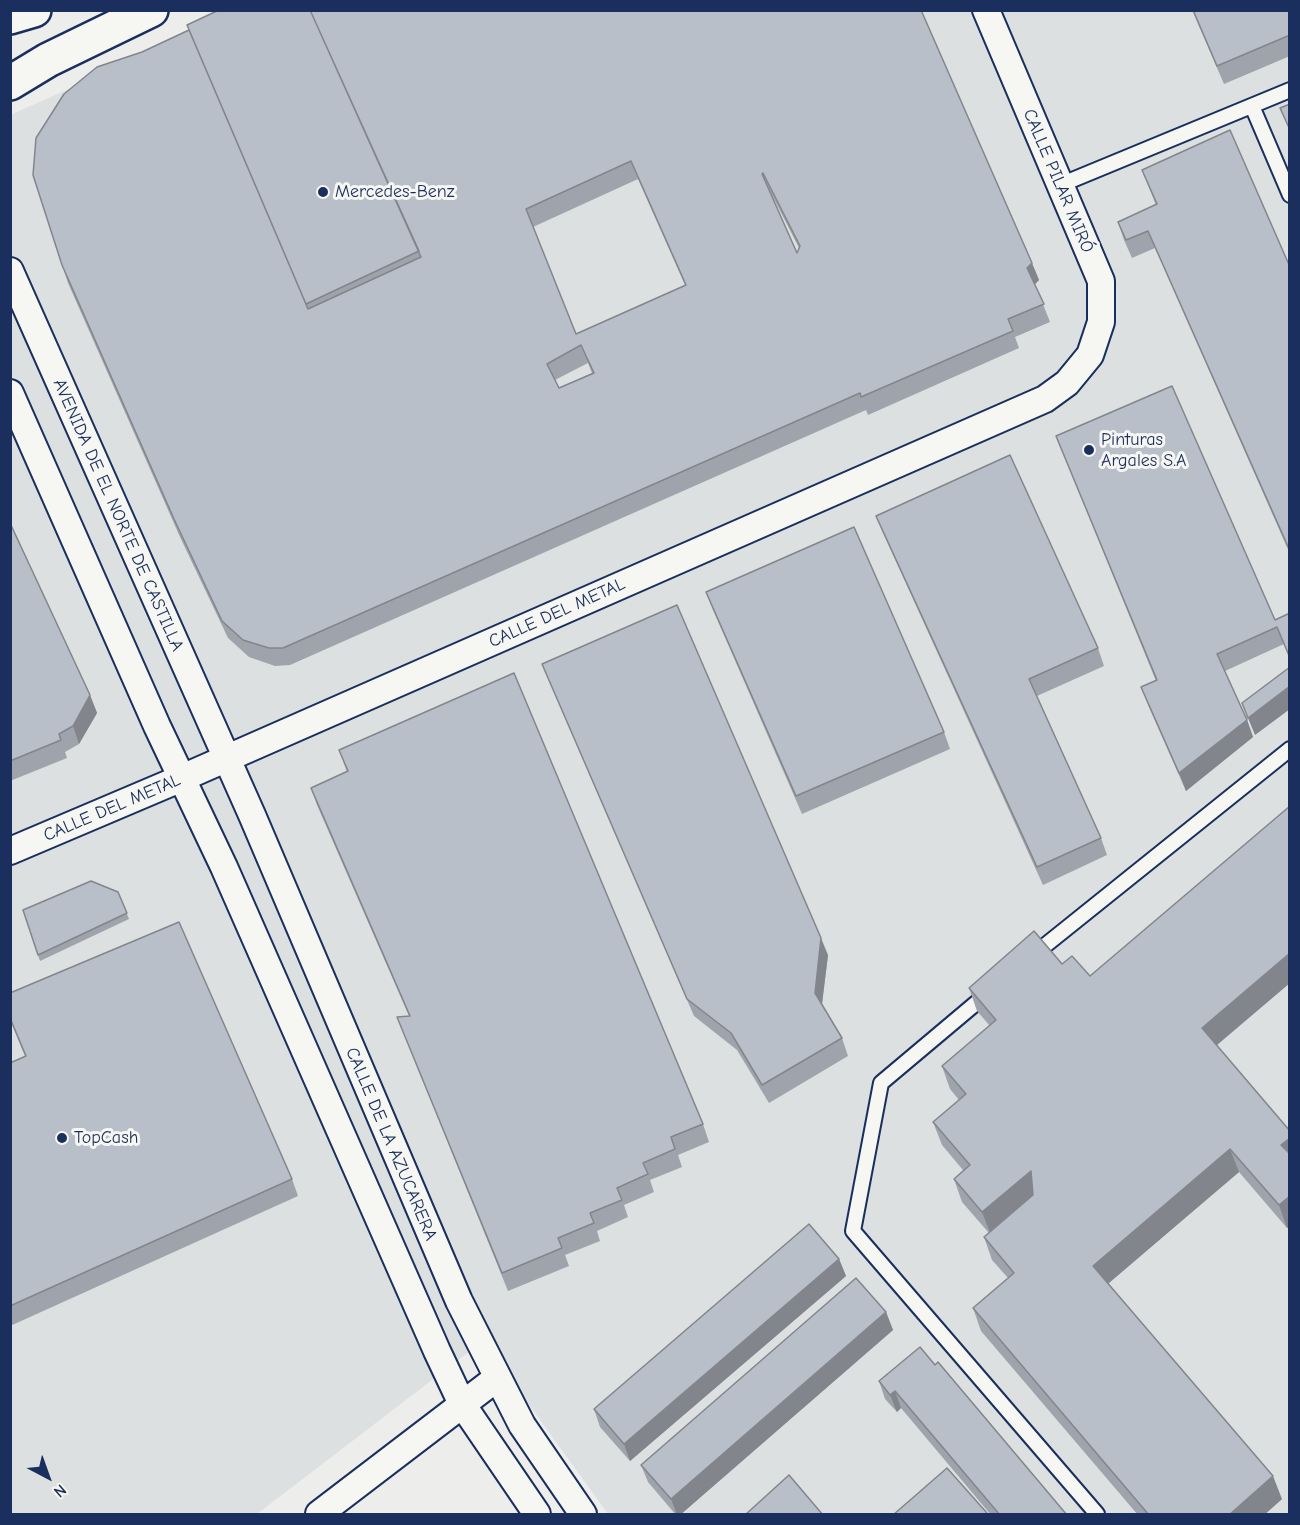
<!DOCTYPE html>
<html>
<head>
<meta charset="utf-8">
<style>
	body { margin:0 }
	#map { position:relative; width:1300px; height:1525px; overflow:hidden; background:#edeeec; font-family:"Comic Neue",sans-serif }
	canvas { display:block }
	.frame { position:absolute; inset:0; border:12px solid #1b2f5e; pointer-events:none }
	.north { position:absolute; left:18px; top:1447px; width:60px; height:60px; -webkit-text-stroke:4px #f6f6f2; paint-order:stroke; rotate:139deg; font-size:16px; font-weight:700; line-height:24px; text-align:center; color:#1b2f5e }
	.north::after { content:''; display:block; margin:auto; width:21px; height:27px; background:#1b2f5e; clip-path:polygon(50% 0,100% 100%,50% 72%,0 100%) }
</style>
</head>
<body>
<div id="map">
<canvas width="1300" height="1525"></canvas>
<div class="frame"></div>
<div class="north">N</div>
</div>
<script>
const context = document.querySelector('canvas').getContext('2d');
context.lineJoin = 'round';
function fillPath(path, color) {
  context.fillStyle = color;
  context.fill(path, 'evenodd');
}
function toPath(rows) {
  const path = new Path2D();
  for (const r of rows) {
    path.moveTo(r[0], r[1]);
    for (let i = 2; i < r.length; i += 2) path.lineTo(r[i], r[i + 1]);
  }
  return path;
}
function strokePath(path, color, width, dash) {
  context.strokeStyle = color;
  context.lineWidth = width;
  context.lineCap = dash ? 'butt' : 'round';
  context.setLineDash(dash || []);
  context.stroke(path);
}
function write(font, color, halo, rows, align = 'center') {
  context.font = font + ' "Comic Neue",sans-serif';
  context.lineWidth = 6;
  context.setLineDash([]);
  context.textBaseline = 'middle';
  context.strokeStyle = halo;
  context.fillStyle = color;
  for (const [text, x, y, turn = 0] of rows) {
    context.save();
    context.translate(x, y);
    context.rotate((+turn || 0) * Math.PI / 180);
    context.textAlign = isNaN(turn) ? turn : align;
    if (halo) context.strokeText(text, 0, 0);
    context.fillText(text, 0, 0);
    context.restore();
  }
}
fillPath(toPath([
	[245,11,1289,11,1289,1514,608,1514,483,1341,257,1514,11,1514,10,115]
]), '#dde0e1');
const service = toPath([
	[1252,106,1290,195],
	[1060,185,1290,90],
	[1032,956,1290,749],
	[988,993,881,1083,853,1231,1097,1514]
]);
const minor = toPath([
	[10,271,252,815,459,1301,522,1425,583,1514],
	[10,393,157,726,224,867,437,1351,462,1404,537,1514],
	[10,851,182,778,1045,399,1067,383,1090,355,1101,322,1101,281,986,10],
	[319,1514,497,1378]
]);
const secondary = toPath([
	[10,17,34,10],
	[10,83,48,60,151,10]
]);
strokePath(service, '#1b2f5e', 18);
strokePath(minor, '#1b2f5e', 30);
strokePath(secondary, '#1b2f5e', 38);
strokePath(service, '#f6f6f2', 14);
strokePath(minor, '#f6f6f2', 26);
strokePath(secondary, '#f6f6f2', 33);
fillPath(toPath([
	[921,10,1039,280,1035,284,1050,322,1015,337,1019,348,868,415,866,410,290,665,275,666,249,657,228,638,180,537,68,283,62,265,142,52,189,30],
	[638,179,685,285,576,334,533,227],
	[771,193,799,248,797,253],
	[588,363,592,373,559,388,555,380],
	[1192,10,1290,10,1290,56,1224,84],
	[1142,170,1290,267,1290,554,1155,248,1132,258,1124,240,1118,222,1156,205],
	[1056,436,1275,620,1290,613,1290,659,1284,644,1225,671,1247,720,1253,737,1186,791,1148,705,1141,687,1156,681],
	[876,516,1098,648,1104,666,1037,696,1101,838,1107,855,1043,885,883,533],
	[10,523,90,695,97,713,79,744,65,752,67,758,10,781],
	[706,592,944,732,950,749,802,814,713,610],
	[542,664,828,955,822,1005,842,1038,848,1056,769,1103,737,1050,694,1016,549,681],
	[339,750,703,1124,709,1142,678,1155,682,1167,650,1180,654,1192,624,1205,628,1217,597,1231,600,1241,565,1255,569,1266,508,1291,397,1017,409,1016,317,805,311,788,347,772],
	[118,892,129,919,40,961,23,910],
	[1062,964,1090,976,1217,1046,1290,1131,1290,1226,1287,1228,1239,1172,1108,1283,1282,1499,1264,1515,1138,1515,981,1331,973,1308,1008,1278,992,1260,984,1237,989,1233,962,1202,954,1179,963,1170,942,1145,933,1122,959,1100,950,1089,942,1066,990,1026,977,1011,969,988],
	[10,993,292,1179,298,1196,10,1326,10,1063,25,1056,10,1020],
	[839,1259,846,1276,630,1461,600,1427,594,1409],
	[886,1312,893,1330,680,1515,676,1515,648,1482,641,1465],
	[935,1365,1067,1515,991,1515,901,1408,897,1412,885,1399,879,1381]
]), '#9fa4ac');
fillPath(toPath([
	[1032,263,1039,280,1034,285,1027,268],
	[1290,686,1290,709,1255,735,1248,718],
	[90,695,97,713,79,744,73,726],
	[1247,720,1253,737,1186,791,1179,773],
	[821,938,828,955,821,1011,815,993],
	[1290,953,1290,983,1210,1051,1202,1028],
	[1290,1138,1290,1167,1281,1145],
	[1230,1149,1239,1172,1102,1289,1093,1266],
	[1031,1171,1039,1194,991,1235,982,1212],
	[1290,1196,1290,1226,1287,1228,1279,1205],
	[839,1259,846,1276,630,1461,624,1444],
	[886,1312,893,1330,680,1515,677,1515,671,1499],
	[895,1391,901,1408,897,1412,890,1395],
	[1273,1476,1282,1499,1264,1515,1229,1515]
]), '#82868c');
const building = toPath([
	[219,10,310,10,419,251,306,304,187,25,219,10],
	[310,10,921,10,1032,263,1027,268,1044,304,1008,319,1013,331,861,397,860,393,283,648,269,648,243,640,222,621,174,519,62,265,33,175,36,138,64,94,97,67,142,52,189,30,308,309,421,257,310,10],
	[631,161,686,285,576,334,526,209,631,161],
	[763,173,800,246,797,253,762,174,763,173],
	[581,345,594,373,559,388,547,364,581,345],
	[1193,10,1290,10,1290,35,1217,66,1193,10],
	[1290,104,1290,130,1280,108,1290,104],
	[1230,130,1290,267,1290,551,1148,231,1126,240,1118,222,1157,204,1142,170,1230,130],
	[1172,386,1275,620,1290,613,1290,658,1277,627,1217,654,1247,720,1179,773,1141,687,1157,680,1056,436,1172,386],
	[1010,455,1098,648,1029,679,1101,838,1037,867,876,516,1010,455],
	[10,523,90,695,73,726,59,734,61,740,10,761,10,523],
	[854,527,944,732,796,796,706,592,854,527],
	[677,605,821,938,815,993,842,1038,762,1085,731,1033,687,999,542,664,677,605],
	[1290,667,1290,686,1248,718,1242,703,1290,667],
	[514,673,703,1124,671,1137,675,1149,643,1163,648,1174,617,1188,622,1200,590,1213,594,1223,558,1238,562,1248,502,1273,397,1017,410,1016,311,788,348,771,339,750,514,673],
	[1290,806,1290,953,1202,1028,1290,1131,1290,1138,1281,1145,1290,1154,1290,1196,1279,1205,1230,1149,1093,1266,1273,1476,1229,1515,1149,1515,973,1308,1014,1273,984,1237,1033,1195,1031,1171,982,1212,954,1179,970,1165,933,1122,966,1094,942,1066,996,1020,969,988,1034,931,1062,964,1072,956,1090,976,1290,806],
	[91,881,118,892,127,913,38,955,23,910,91,881],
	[179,922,292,1179,10,1306,10,1063,26,1056,10,1018,10,993,179,922],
	[809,1224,839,1259,624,1444,594,1409,809,1224],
	[856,1278,886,1312,671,1499,641,1465,856,1278],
	[920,1347,935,1365,938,1362,1067,1515,1000,1515,895,1391,890,1395,879,1381,920,1347],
	[947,1468,987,1513,985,1515,893,1515,947,1468],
	[789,1475,823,1515,745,1515,789,1475]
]);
fillPath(building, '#b9bfc8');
strokePath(building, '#82868c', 1.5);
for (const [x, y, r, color] of [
	[323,192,6,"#1b2f5e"],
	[1089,450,6,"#1b2f5e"],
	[62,1138,6,"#1b2f5e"]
]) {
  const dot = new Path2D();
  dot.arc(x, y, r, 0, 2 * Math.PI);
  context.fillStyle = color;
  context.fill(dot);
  strokePath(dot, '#f6f6f2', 2);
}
write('18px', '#1b2f5e', '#f6f6f2', [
	["CALLE PILAR MIRÓ",1058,181,67],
	["AVENIDA DE EL NORTE DE CASTILLA",118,515,66],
	["CALLE DEL METAL",557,613,-24],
	["CALLE DEL METAL",112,808,-23],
	["CALLE DE LA AZUCARERA",391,1144,67]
]);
write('18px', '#1b2f5e', '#f6f6f2', [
	["Mercedes-Benz",335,192],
	["Pinturas",1101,440],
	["Argales S.A",1101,461],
	["TopCash",74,1138]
], 'left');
</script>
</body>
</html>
